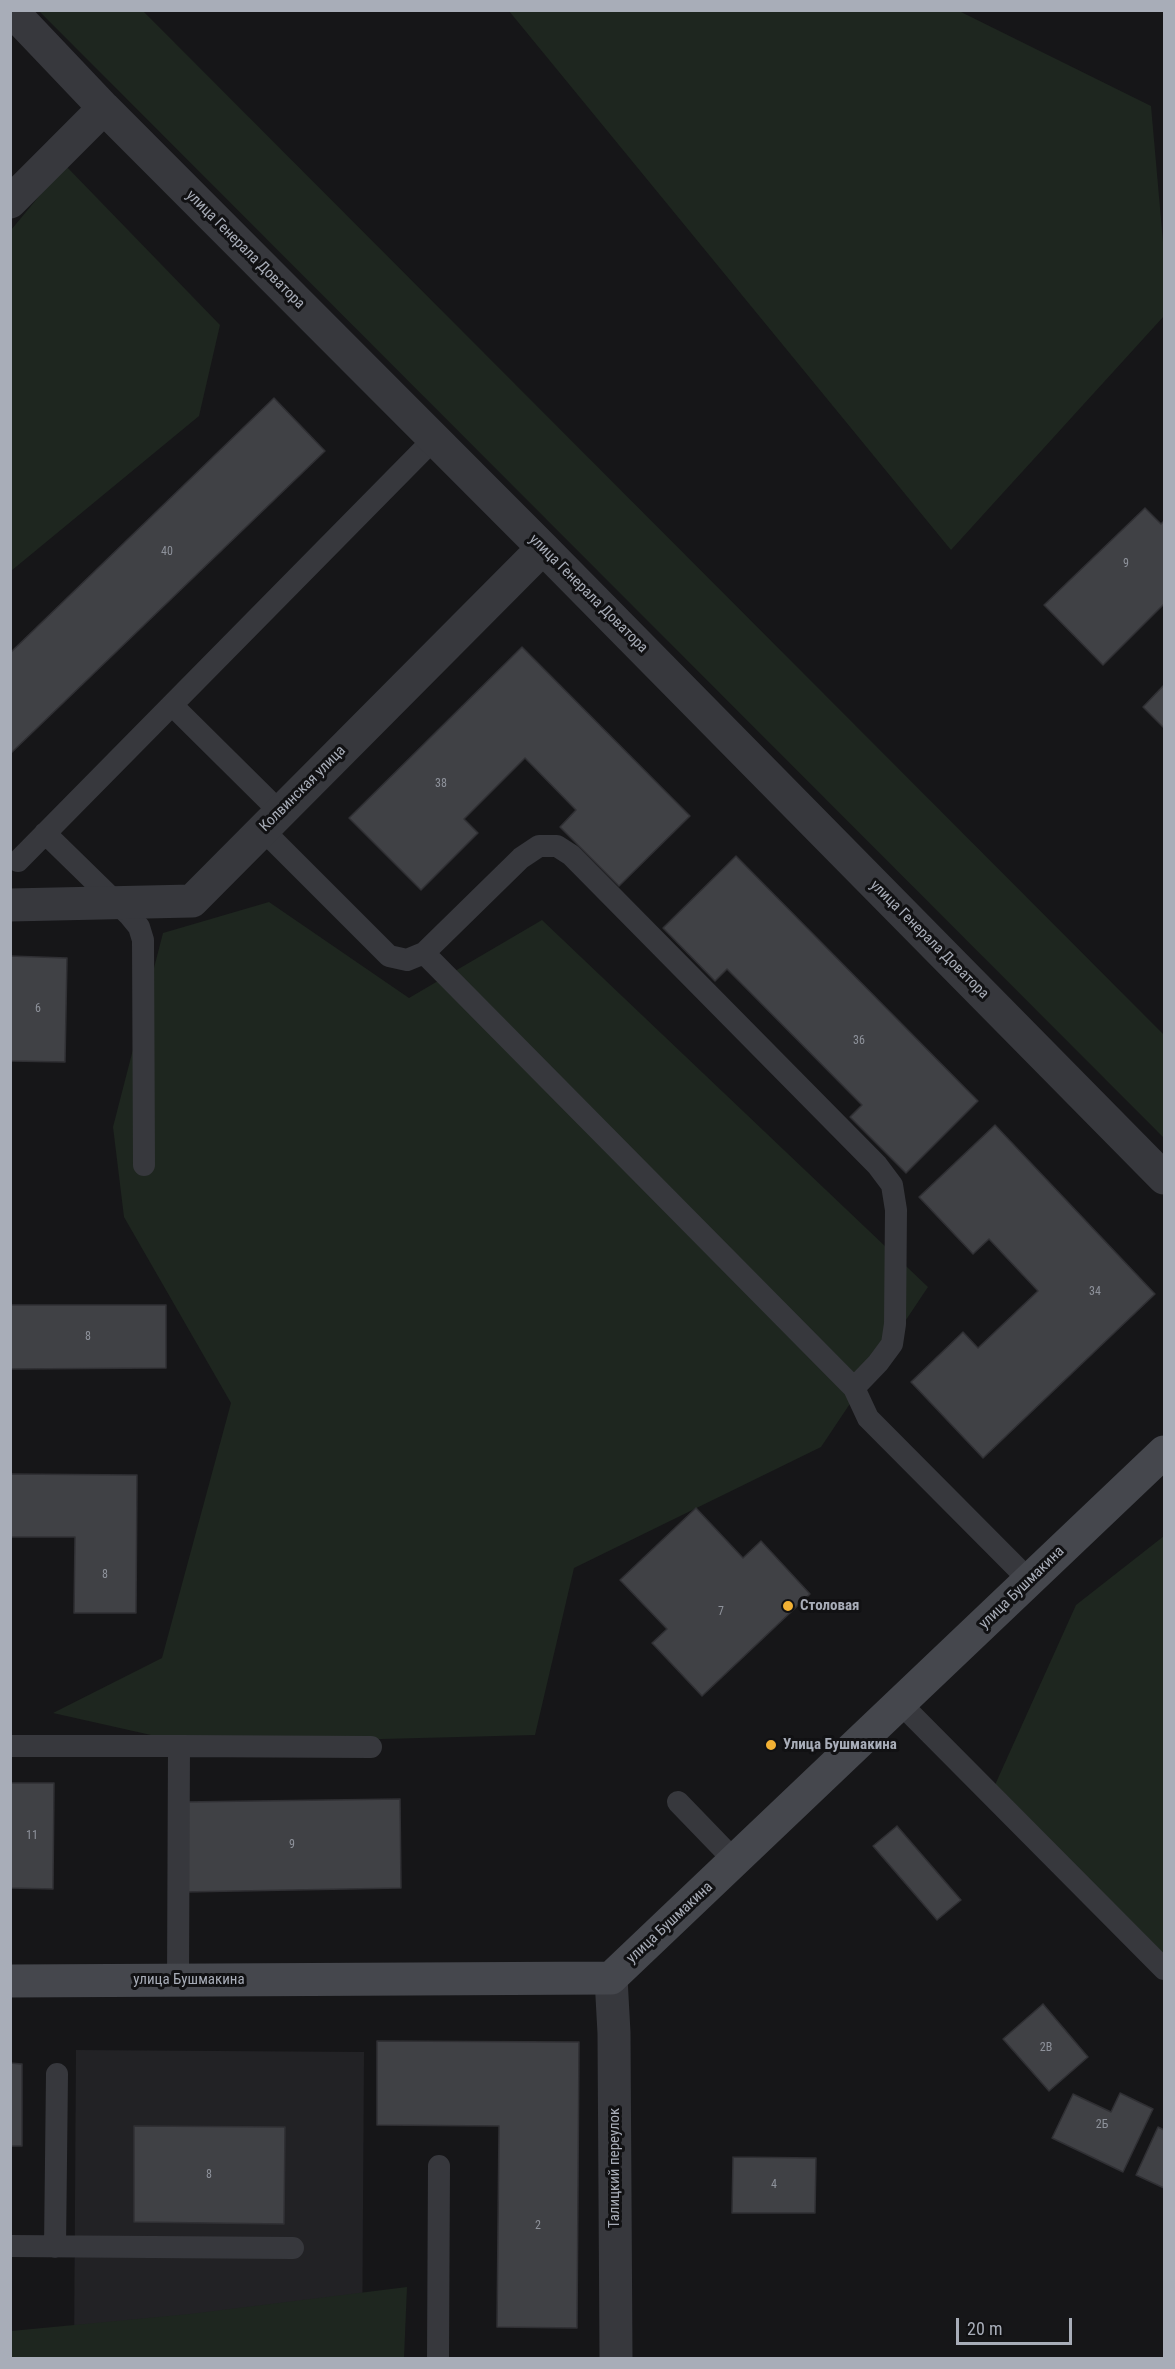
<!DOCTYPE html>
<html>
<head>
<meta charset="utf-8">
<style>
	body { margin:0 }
	#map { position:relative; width:1175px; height:2369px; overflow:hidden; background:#161618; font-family:"Roboto Condensed",sans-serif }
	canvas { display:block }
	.frame { position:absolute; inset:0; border:12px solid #a8adb8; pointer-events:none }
	.scale { position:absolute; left:956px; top:2318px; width:116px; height:27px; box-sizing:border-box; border:3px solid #a8adb8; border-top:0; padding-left:8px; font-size:18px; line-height:21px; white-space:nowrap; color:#a8adb8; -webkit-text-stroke:4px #111113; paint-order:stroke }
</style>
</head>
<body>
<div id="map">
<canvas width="1175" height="2369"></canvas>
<div class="frame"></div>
<div class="scale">20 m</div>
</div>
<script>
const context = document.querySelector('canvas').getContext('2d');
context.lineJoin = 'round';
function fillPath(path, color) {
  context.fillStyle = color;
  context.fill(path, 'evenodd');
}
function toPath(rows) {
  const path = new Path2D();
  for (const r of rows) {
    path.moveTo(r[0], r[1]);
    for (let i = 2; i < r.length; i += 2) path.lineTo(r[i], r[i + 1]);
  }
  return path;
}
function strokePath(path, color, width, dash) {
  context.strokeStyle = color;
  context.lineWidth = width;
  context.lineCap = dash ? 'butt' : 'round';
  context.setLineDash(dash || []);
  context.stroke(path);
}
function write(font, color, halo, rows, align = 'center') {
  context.font = font + ' "Roboto Condensed",sans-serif';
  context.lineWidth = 6;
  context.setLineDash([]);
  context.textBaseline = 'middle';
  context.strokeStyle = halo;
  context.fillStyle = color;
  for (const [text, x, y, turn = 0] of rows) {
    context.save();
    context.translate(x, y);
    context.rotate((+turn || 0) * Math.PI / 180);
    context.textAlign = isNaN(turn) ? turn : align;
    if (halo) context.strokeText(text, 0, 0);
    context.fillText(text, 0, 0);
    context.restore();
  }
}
fillPath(toPath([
	[76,2050,364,2052,362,2358,74,2358]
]), '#222225');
fillPath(toPath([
	[39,11,143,11,1164,1035,1164,1138],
	[509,11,959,11,1151,106,1164,253,1164,316,951,550],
	[65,165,220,325,199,416,11,571,11,230],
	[269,902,409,998,542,920,928,1287,821,1447,574,1568,535,1735,191,1744,53,1713,162,1658,231,1403,124,1217,113,1127,163,933],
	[1164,1536,1164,1957,990,1796,1076,1605],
	[407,2287,404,2358,11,2358,11,2331,190,2314]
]), '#1e261f');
const building = toPath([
	[274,398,325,451,10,754,10,653,274,398],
	[1145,508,1161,524,1164,521,1164,604,1103,665,1044,605,1145,508],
	[522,647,690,816,619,886,560,827,576,810,525,758,464,819,478,833,421,890,349,818,522,647],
	[1164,685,1164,728,1143,707,1164,685],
	[736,856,978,1101,906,1173,850,1117,862,1105,727,969,715,981,663,928,736,856],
	[10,956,67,958,65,1062,10,1061,10,956],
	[995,1125,1155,1294,983,1458,911,1382,963,1332,978,1348,1038,1291,989,1239,973,1254,919,1197,995,1125],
	[10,1305,166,1305,166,1368,10,1369,10,1305],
	[10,1474,137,1475,136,1613,74,1613,75,1537,10,1537,10,1474],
	[696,1508,743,1558,761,1541,810,1594,702,1696,652,1643,667,1629,620,1580,696,1508],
	[10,1783,54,1783,53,1889,10,1888,10,1783],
	[400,1799,401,1888,184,1892,182,1802,400,1799],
	[897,1826,961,1900,937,1920,873,1846,897,1826],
	[1043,2004,1088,2057,1049,2091,1003,2039,1043,2004],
	[377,2041,579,2042,577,2328,497,2327,499,2126,377,2125,377,2041],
	[10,2063,22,2064,22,2146,10,2146,10,2063],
	[1120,2093,1153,2109,1123,2172,1052,2138,1073,2094,1111,2112,1120,2093],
	[134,2126,285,2127,284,2224,134,2222,134,2126],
	[1158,2127,1164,2130,1164,2188,1136,2175,1158,2127],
	[733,2157,816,2158,815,2213,732,2213,733,2157]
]);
fillPath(building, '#404145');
strokePath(building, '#303034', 1.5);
strokePath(toPath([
	[172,705,280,812],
	[263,830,389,956,407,960,424,953,521,858,539,846,557,846,571,855,877,1165,892,1185,896,1210,895,1324,892,1344,878,1363,854,1388,868,1418,1030,1581],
	[45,833,130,916,139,927,143,940,144,1165],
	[18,861,434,439],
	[424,953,854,1388],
	[901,1704,1164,1969],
	[10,1746,179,1746,178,1980],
	[179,1746,371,1747],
	[678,1802,735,1861],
	[10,2246,293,2248],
	[55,2247,57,2074],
	[438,2358,439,2166]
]), '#37383d', 22);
strokePath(toPath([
	[11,10,104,108,543,548,1164,1178],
	[10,202,104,108],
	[10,905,192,901,543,548],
	[611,1978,614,2033,616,2358]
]), '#37383d', 33);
strokePath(toPath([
	[10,1981,611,1978,1164,1452]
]), '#45474d', 33);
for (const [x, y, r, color] of [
	[788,1606,6,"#f2b134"],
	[771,1745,6,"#f2b134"]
]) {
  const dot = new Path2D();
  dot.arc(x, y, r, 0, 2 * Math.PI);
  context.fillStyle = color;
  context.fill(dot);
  strokePath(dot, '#111113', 2);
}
write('12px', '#8e929b', null, [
	["40",167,552],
	["9",1126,564],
	["38",441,784],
	["6",38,1009],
	["36",859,1041],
	["34",1095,1292],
	["8",88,1337],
	["8",105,1575],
	["7",721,1612],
	["11",32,1836],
	["9",292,1845],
	["2В",1046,2048],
	["2Б",1102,2125],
	["8",209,2175],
	["4",774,2185],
	["2",538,2226]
]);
write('15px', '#a8adb8', '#111113', [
	["улица Генерала Доватора",245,250,45],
	["улица Генерала Доватора",588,594,45],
	["Колвинская улица",303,789,-45],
	["улица Генерала Доватора",929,940,45],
	["улица Бушмакина",1022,1588,-44],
	["улица Бушмакина",670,1923,-43],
	["улица Бушмакина",189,1980],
	["Талицкий переулок",615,2168,-90]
]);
write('bold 15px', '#a8adb8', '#111113', [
	["Столовая",800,1606],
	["Улица Бушмакина",783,1745]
], 'left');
</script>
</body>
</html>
